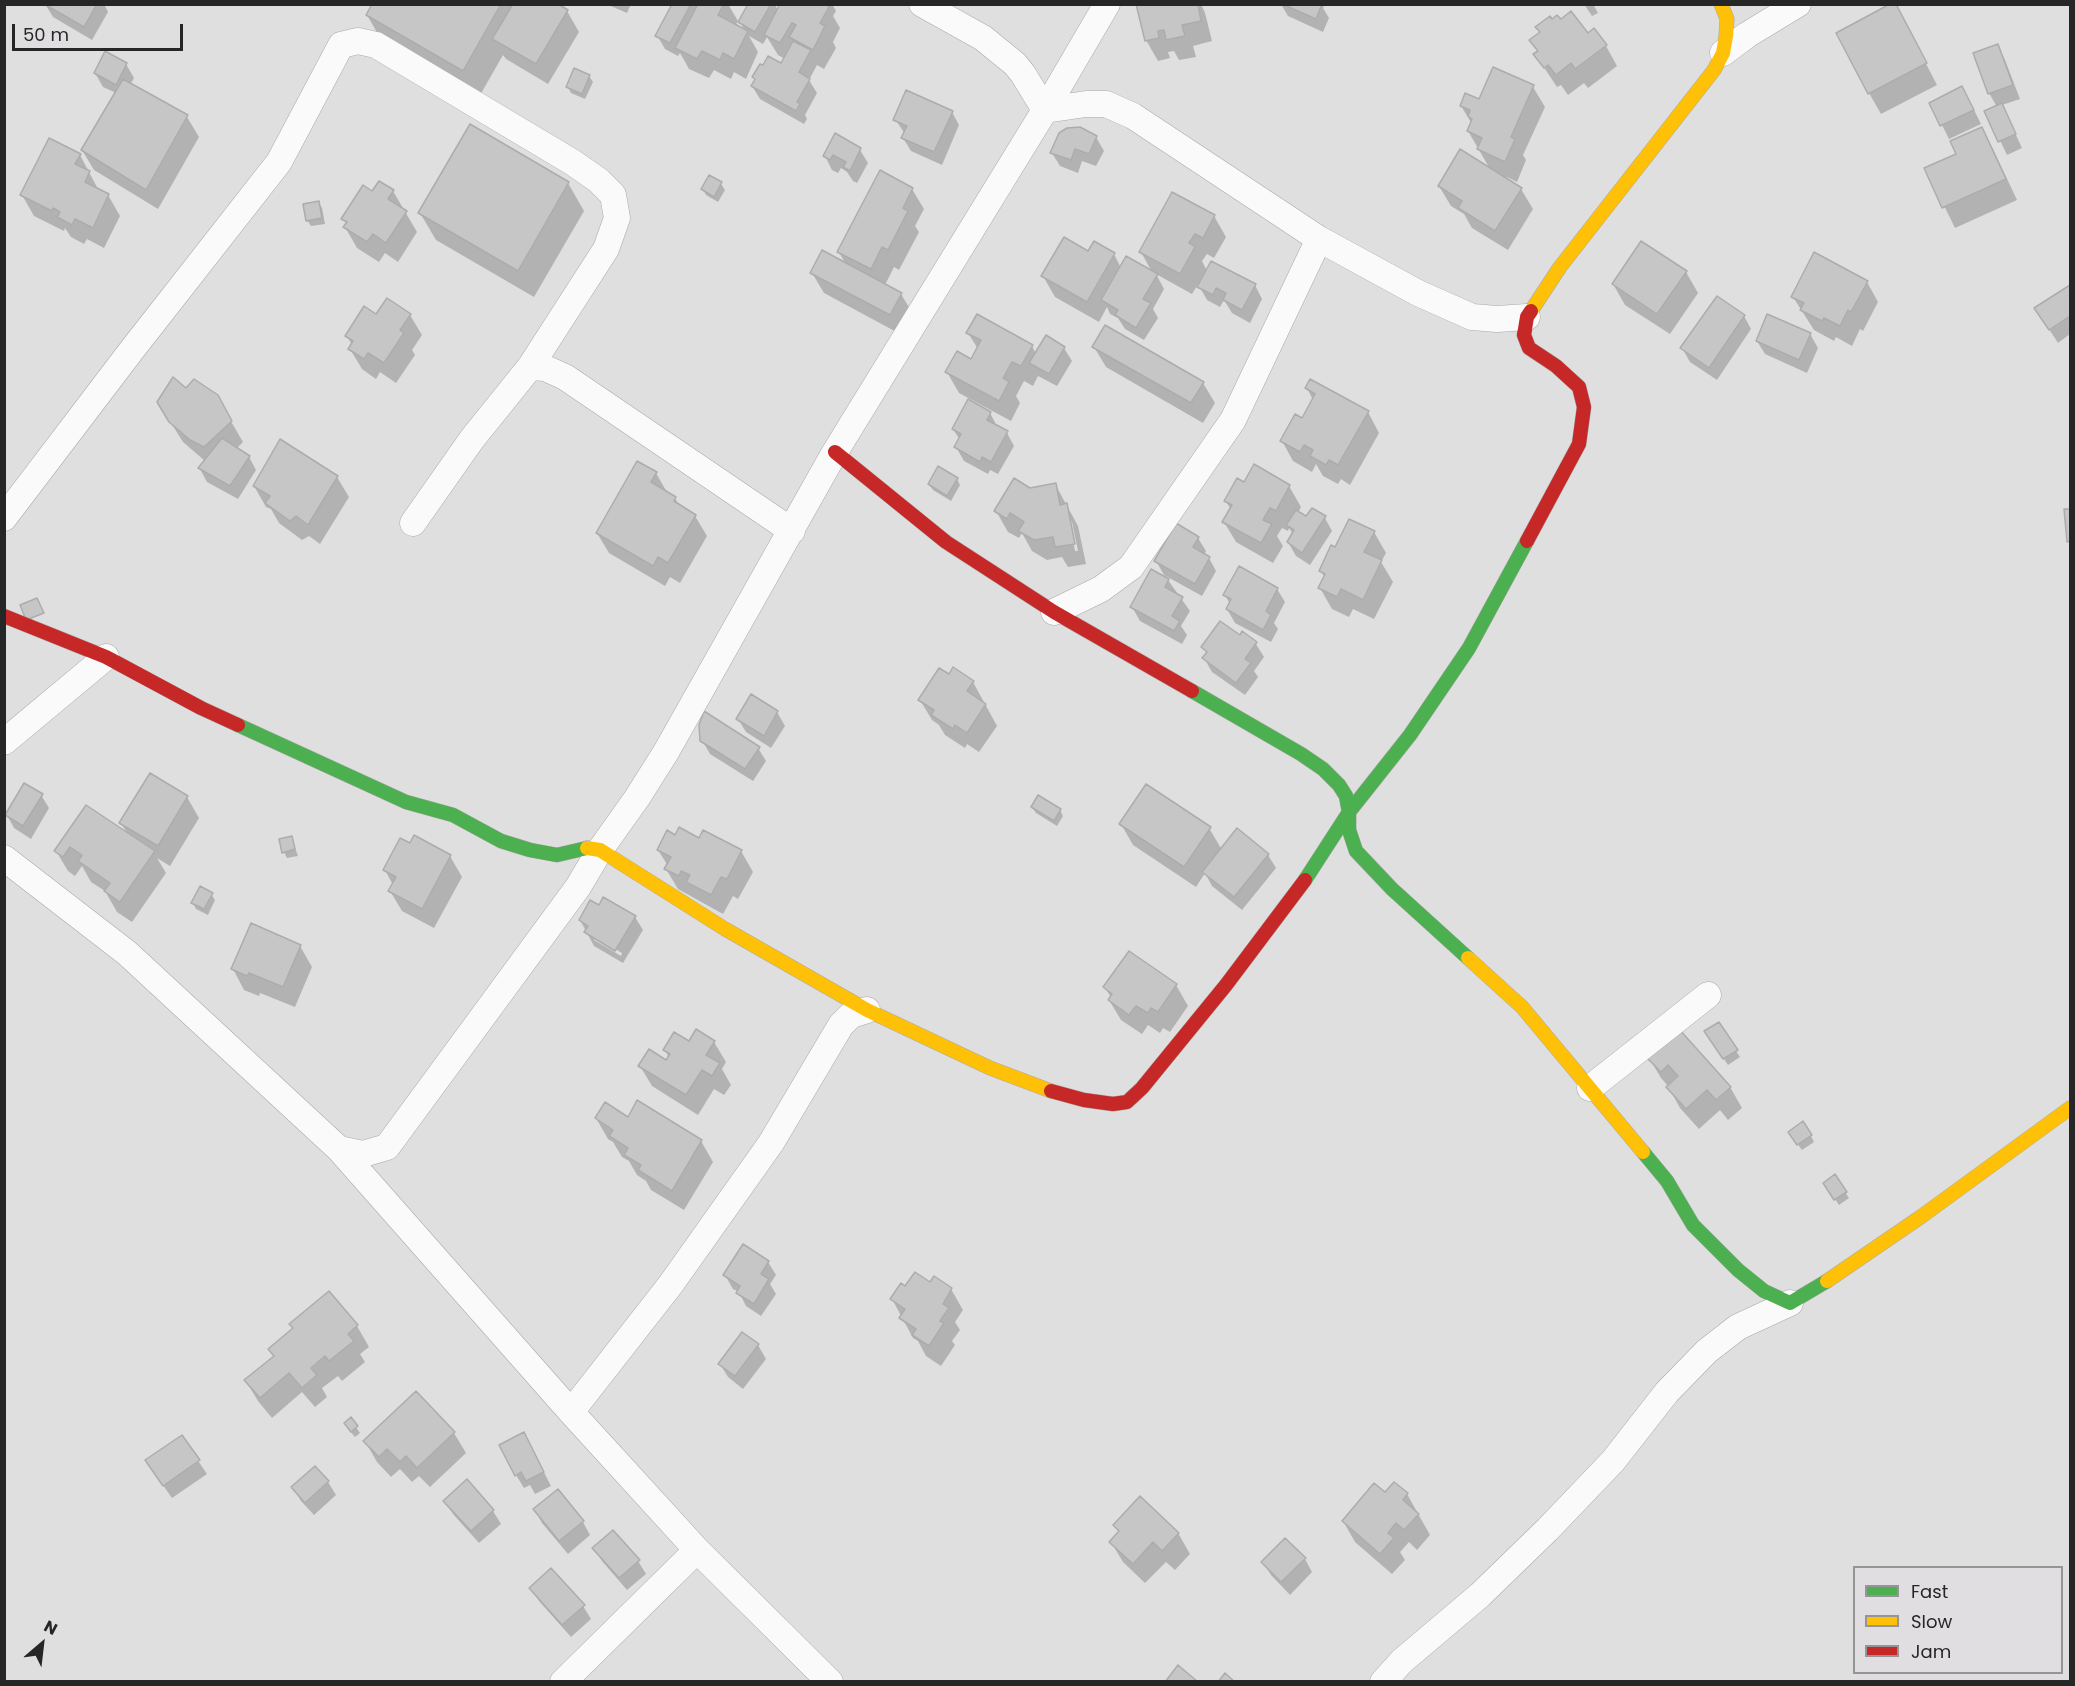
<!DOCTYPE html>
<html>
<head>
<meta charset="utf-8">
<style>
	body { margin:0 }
	#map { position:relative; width:2075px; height:1686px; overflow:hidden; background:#e0dfe0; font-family:Poppins,sans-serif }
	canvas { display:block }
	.frame { position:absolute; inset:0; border:6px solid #272627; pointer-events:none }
	.legend { position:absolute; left:1853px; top:1566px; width:210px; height:108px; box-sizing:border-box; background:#e1dee1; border:2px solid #979497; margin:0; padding:8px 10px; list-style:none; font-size:18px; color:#272627 }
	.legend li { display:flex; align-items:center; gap:12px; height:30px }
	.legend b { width:30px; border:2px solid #979497 }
	.north { position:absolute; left:12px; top:1614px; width:60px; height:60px; -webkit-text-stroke:4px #e1dee1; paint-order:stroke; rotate:28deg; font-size:16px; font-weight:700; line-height:24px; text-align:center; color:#272627 }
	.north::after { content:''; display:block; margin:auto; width:21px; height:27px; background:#272627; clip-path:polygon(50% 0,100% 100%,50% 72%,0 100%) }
	.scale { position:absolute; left:12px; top:24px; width:171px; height:27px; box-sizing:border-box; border:3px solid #272627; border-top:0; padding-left:8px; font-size:18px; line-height:21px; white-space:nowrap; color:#272627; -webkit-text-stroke:4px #e1dee1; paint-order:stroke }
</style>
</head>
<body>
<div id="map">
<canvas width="2075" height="1686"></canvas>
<div class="frame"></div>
<ul class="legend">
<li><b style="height:8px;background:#4caf50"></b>Fast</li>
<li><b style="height:8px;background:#ffc107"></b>Slow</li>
<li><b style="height:8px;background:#c62828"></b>Jam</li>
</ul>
<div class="north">N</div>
<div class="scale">50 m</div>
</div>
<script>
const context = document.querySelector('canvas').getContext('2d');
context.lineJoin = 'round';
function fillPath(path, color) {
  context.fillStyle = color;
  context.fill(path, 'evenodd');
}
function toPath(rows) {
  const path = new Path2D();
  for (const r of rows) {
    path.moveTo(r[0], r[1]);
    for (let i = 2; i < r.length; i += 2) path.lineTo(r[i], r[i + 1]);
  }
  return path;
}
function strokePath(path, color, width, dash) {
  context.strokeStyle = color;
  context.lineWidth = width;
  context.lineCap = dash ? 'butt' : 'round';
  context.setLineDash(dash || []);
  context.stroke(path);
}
fillPath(toPath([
	[45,4,104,4,108,12,92,40,53,17],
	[373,4,555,4,567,11,579,32,548,84,506,59,503,55,479,97,383,43,367,15],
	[606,4,631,4,627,13],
	[673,4,728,4,738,21,735,26,745,31,740,22,750,4,775,4,778,11,782,4,832,4,836,11,833,16,840,28,833,42,836,48,824,69,817,65,809,80,817,93,805,115,807,119,804,124,760,99,752,86,781,65,785,59,778,55,767,37,763,44,749,36,758,52,746,79,734,72,731,79,714,70,709,78,689,69,680,53,678,56,665,49,657,35],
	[1138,4,1201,4,1205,13,1212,41,1193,46,1196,57,1179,60,1174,51,1168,52,1170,58,1158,61,1146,40],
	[1279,4,1325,4,1323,8,1329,18,1323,32,1288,16,1282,6],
	[1584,4,1593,4,1598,13,1592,16],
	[1552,21,1588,35,1606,46,1617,66,1588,88,1584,83,1568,95,1561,85,1557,87,1535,54,1538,52,1531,41,1541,33,1537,28],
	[1906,25,1937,85,1881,114,1869,93],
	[1998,46,2005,60,2020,99,2002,105,2022,148,2007,155,1986,111,1997,107,1989,93],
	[126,64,134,78,130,85,187,117,199,137,158,209,94,170,82,150,116,93,103,87,95,73],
	[589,76,593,82,585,99,571,93,568,87],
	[1533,87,1545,107,1523,155,1526,160,1517,182,1507,177,1506,179,1521,189,1533,209,1508,250,1472,228,1464,214,1451,206,1439,186,1490,169,1468,131,1472,124,1461,106],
	[1970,102,1981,124,1949,139,1931,103],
	[952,112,959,125,942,165,911,151,903,138,905,134,895,119],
	[1981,128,1993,149,2017,200,1955,228,1926,169,1958,154],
	[835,136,860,150,868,163,857,183,853,181,847,172,841,168,838,173,832,170,825,156],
	[1096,137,1104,151,1096,166,1082,161,1078,173,1060,166,1052,153],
	[80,155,99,191,108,195,120,216,104,248,87,239,84,244,71,237,65,228,64,231,34,216,22,195],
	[709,177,721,184,725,190,718,202,706,195,703,189],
	[568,183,584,211,534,297,436,240,420,213],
	[912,189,924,209,915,226,919,232,899,270,894,267,885,285,901,294,913,314,902,335,824,293,812,273,846,265,839,252],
	[393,191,417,232,398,262,385,253,379,262,357,248,345,227,347,225,343,219,373,193],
	[318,202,322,208,325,224,311,226,307,220],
	[1214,216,1226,237,1214,258,1207,254,1202,261,1207,271,1255,285,1262,299,1250,323,1232,313,1224,300,1220,307,1207,300,1198,284,1192,294,1156,274,1164,289,1153,309,1158,318,1144,340,1125,329,1118,318,1110,314,1107,307,1099,322,1055,297,1043,276,1089,253,1114,254,1121,268,1153,274,1141,252],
	[1686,272,1698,293,1670,334,1625,305,1613,284],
	[1867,282,1878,302,1863,331,1860,329,1852,346,1836,337,1834,341,1814,330,1793,297],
	[2070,286,2070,334,2058,343,2036,309],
	[410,315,422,335,412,350,415,355,396,383,380,372,376,379,362,369,350,349,352,345,347,336,376,316],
	[1744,316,1751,329,1717,380,1690,362,1682,348],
	[968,333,1032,346,1036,354,1064,348,1072,361,1057,386,1038,376,1033,386,1024,381,1016,396,1020,403,1011,421,959,393,947,372,972,361,978,349],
	[1810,334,1818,348,1807,373,1765,354,1757,341],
	[1094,347,1203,383,1215,403,1203,423,1106,367],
	[1307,388,1368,412,1379,433,1350,485,1341,479,1338,484,1323,476,1316,464,1312,472,1293,461,1282,441,1303,420,1313,400],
	[186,390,229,418,243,442,236,449,249,457,256,470,238,499,207,482,200,469,205,461,183,442,171,423],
	[990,413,998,428,1007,433,1014,446,998,474,990,470,988,474,964,461,956,447,960,440,953,429],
	[656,473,668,494,675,498,680,507,695,516,707,536,680,583,670,577,665,586,609,553,597,533],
	[337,477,349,497,320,544,309,536,302,540,279,523,271,509,266,507,254,486],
	[957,479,960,485,951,501,933,490,929,484],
	[1055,484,1078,526,1086,564,1068,567,1062,557,1047,560,1032,551,1022,533,1019,538,1008,532,996,511,1030,489],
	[1068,516,1072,522,1078,551,1075,551],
	[1245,484,1289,486,1301,507,1298,513,1307,518,1325,518,1332,531,1310,565,1296,556,1288,542,1293,534,1289,528,1288,531,1282,528,1277,536,1283,546,1273,563,1236,542,1224,522,1231,510,1226,501],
	[2070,510,2070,545,2065,511],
	[1374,532,1386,553,1381,562,1393,582,1374,619,1353,609,1349,617,1332,609,1320,588,1325,578,1321,571,1336,549],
	[1198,538,1206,551,1204,555,1209,558,1216,571,1202,596,1164,575,1156,561],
	[1168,580,1190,611,1181,626,1187,635,1182,644,1140,621,1132,607],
	[1277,589,1285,602,1274,623,1278,629,1271,642,1235,623,1227,609,1230,604,1225,595],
	[1240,637,1256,644,1264,657,1254,671,1258,677,1245,695,1212,672,1204,658,1207,654,1203,647],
	[949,676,973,682,997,726,979,752,967,744,965,748,945,735,939,725,932,720,920,700],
	[777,712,785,726,771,748,746,732,738,719],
	[702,740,758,748,766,761,753,781,710,754],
	[41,795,49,808,31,839,14,828,7,815],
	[187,797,199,818,170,866,157,858,166,873,132,922,117,912,105,891,91,882,82,866,75,876,68,871,56,851,86,807,128,835,121,823],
	[1032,807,1060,810,1063,816,1057,826,1036,813],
	[1121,824,1209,828,1222,850,1268,855,1276,868,1242,910,1212,886,1205,873,1196,887,1133,845],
	[291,837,298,856,287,858,284,852],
	[676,837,700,840,741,851,753,872,738,899,733,896,723,914,678,889,666,869,668,866,658,850],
	[450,856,462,877,434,928,402,911,390,891,393,885,385,870],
	[211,894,215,900,208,915,196,909,193,903],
	[635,917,643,930,623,963,594,946,580,920],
	[594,936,622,953,621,956,594,940],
	[300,946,312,967,295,1007,260,993,259,996,244,990,233,969],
	[1176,985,1188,1006,1170,1032,1163,1028,1160,1033,1148,1025,1142,1034,1121,1020,1109,1000,1111,997,1105,988],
	[1710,1038,1736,1051,1740,1057,1728,1065],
	[714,1042,726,1062,722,1069,731,1085,724,1095,714,1089,698,1115,652,1086,640,1066,666,1062,669,1058,665,1050,690,1043],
	[1649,1058,1730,1087,1742,1108,1728,1120,1720,1110,1699,1129,1680,1108,1668,1086,1661,1078],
	[638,1102,701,1141,713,1162,684,1210,651,1190,646,1181,637,1175,629,1161,622,1157,613,1142,608,1139,596,1118,629,1119],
	[1811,1136,1814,1142,1802,1150,1793,1138],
	[1828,1189,1845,1192,1849,1198,1839,1205],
	[768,1262,776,1275,770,1284,776,1294,761,1316,746,1306,739,1292,733,1289,725,1275],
	[935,1278,951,1289,963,1310,955,1322,960,1330,952,1341,955,1345,941,1366,926,1356,918,1341,913,1338,892,1299,906,1288,931,1284],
	[329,1293,357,1326,369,1347,360,1354,365,1362,342,1381,338,1376,322,1388,327,1397,315,1407,302,1392,272,1418,258,1401,246,1381,274,1357,270,1350,294,1329],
	[758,1345,766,1359,743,1389,728,1377,720,1364],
	[351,1420,360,1433,355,1437,349,1430],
	[454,1433,466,1453,430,1487,419,1476,412,1482,400,1469,391,1477,377,1462,365,1441],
	[182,1437,207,1474,172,1498,155,1474],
	[531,1447,551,1486,535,1494,530,1485,524,1488,516,1475],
	[315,1468,328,1482,336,1495,314,1515,301,1501,293,1488],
	[1407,1494,1430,1535,1417,1550,1409,1542,1400,1552,1405,1560,1392,1574,1355,1542,1343,1521,1385,1495],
	[445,1501,493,1511,501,1524,479,1543,453,1514],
	[535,1510,583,1522,590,1535,568,1554,542,1523],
	[1115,1525,1178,1533,1190,1554,1175,1570,1166,1562,1145,1583,1123,1562,1111,1542,1119,1533],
	[594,1548,638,1561,646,1574,627,1590,602,1561],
	[1305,1559,1312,1572,1290,1595,1271,1575,1263,1562],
	[531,1588,583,1606,591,1619,571,1637,539,1601]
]), '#0003');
const building = toPath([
	[44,4,97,4,84,27,44,4],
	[372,4,501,4,463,71,366,15,372,4],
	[513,4,558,4,568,10,536,64,492,39,513,4],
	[672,4,691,4,670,43,655,36,672,4],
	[698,4,724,4,718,15,748,31,734,59,723,53,720,60,702,51,697,59,675,48,698,4],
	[748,4,771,4,755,32,738,22,748,4],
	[780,4,825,4,829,7,820,23,825,26,813,50,789,37,796,25,792,23,780,43,764,35,780,4],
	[1136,4,1198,4,1201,21,1182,25,1185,36,1166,40,1164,30,1158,31,1159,38,1145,41,1136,4],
	[1282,4,1322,4,1316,19,1282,4],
	[1890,4,1896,4,1927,63,1868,94,1836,33,1890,4],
	[1571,11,1588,33,1594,28,1607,45,1575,69,1571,63,1556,75,1548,65,1544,68,1533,54,1538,51,1529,40,1540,32,1535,27,1550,16,1552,19,1557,15,1561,19,1571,11],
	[793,41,811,50,799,72,810,79,797,102,800,104,796,111,751,86,755,79,752,77,760,64,763,65,768,56,781,63,793,41],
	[1998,44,2013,85,1988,94,1973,53,1998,44],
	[105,51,127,63,116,85,94,73,105,51],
	[1493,67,1534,85,1511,137,1515,139,1505,162,1477,149,1482,138,1467,131,1472,119,1468,116,1470,110,1460,106,1465,93,1479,99,1493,67],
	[574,68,590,75,582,94,566,87,574,68],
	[123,79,188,115,146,190,81,150,123,79],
	[1962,86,1974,110,1940,126,1929,103,1962,86],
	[906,90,953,111,934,152,901,138,907,126,893,120,906,90],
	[2002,103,2016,134,1998,142,1984,111,2002,103],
	[470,124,569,182,518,271,418,213,470,124],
	[1080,127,1097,136,1089,154,1075,149,1071,160,1050,153,1059,133,1067,128,1080,127],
	[1982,127,2006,179,1942,208,1924,168,1956,154,1950,141,1982,127],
	[835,133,861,148,850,171,843,167,846,162,833,155,830,160,823,156,835,133],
	[49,138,81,154,75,164,90,171,85,182,109,194,93,228,75,219,72,225,57,217,60,212,53,208,52,211,20,195,49,138],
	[1460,149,1522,188,1495,231,1458,208,1462,201,1438,186,1460,149],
	[880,170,913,188,903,208,908,211,888,250,882,247,871,269,837,252,880,170],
	[709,175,722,182,714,197,701,189,709,175],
	[379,181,394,190,388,199,407,211,386,243,373,234,367,242,343,227,347,222,341,219,363,185,372,191,379,181],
	[1172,192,1215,215,1203,238,1195,234,1189,243,1195,247,1180,274,1139,252,1172,192],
	[319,201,322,218,306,221,303,204,319,201],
	[1064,237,1088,251,1094,241,1115,253,1087,302,1041,276,1064,237],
	[1641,241,1687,271,1657,314,1612,284,1641,241],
	[822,250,902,293,890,315,810,273,822,250],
	[1814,252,1868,281,1851,312,1848,310,1840,326,1824,318,1822,321,1800,310,1804,303,1791,297,1814,252],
	[1126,256,1158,274,1143,299,1151,303,1136,328,1115,315,1118,310,1101,300,1126,256],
	[1211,261,1256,284,1242,310,1223,300,1226,293,1216,288,1213,295,1197,287,1211,261],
	[2070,285,2070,316,2049,330,2034,308,2070,285],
	[1717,296,1745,315,1709,368,1680,348,1717,296],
	[387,298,411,314,400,330,404,333,384,363,368,353,364,359,348,349,353,341,345,336,364,306,376,314,387,298],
	[977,314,1033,345,1021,366,1012,362,1003,378,1009,382,999,401,945,372,957,351,971,359,981,340,966,333,977,314],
	[1767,314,1811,333,1799,360,1756,341,1767,314],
	[1105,325,1204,382,1191,403,1092,347,1105,325],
	[1046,335,1065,347,1049,374,1029,363,1046,335],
	[173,377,186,388,194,379,218,395,232,421,204,447,190,440,169,422,157,402,173,377],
	[1310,379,1369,411,1338,465,1329,460,1326,465,1310,456,1313,450,1304,445,1300,452,1280,441,1295,414,1302,418,1315,394,1305,388,1310,379],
	[968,399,991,412,987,420,1008,431,991,462,982,457,980,462,954,447,961,434,952,429,968,399],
	[222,438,250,456,230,486,198,468,222,438],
	[280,439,338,476,308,525,296,516,290,521,265,503,270,496,253,486,280,439],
	[637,461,657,472,651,482,676,497,674,501,696,515,668,563,658,557,653,566,596,533,637,461],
	[1254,464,1290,485,1276,511,1270,508,1263,520,1272,524,1261,543,1222,522,1232,505,1224,501,1237,478,1244,482,1254,464],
	[938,466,958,478,947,496,928,484,938,466],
	[1014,478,1030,488,1056,483,1060,505,1067,503,1075,544,1055,547,1053,537,1034,540,1018,531,1024,522,1010,513,1007,519,994,511,1014,478],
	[1312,508,1326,516,1302,553,1287,542,1294,530,1286,525,1296,510,1306,516,1312,508],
	[2064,509,2070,509,2070,541,2067,542,2064,509],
	[1349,519,1375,531,1364,552,1382,560,1363,600,1341,589,1337,597,1318,588,1325,574,1319,571,1331,545,1335,547,1349,519],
	[1176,523,1199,537,1193,547,1210,557,1195,584,1154,561,1176,523],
	[1239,566,1278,588,1266,611,1271,615,1263,630,1226,609,1231,599,1223,595,1239,566],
	[1151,569,1169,579,1165,587,1183,597,1172,616,1180,621,1174,631,1130,607,1151,569],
	[37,598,44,613,26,620,20,605,37,598],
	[1220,621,1240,635,1242,631,1257,642,1245,659,1251,663,1236,683,1202,658,1207,652,1201,647,1220,621],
	[953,667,974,681,967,691,986,704,967,733,955,725,953,729,931,715,934,710,918,700,939,668,949,674,953,667],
	[751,694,778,711,764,736,736,719,751,694],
	[704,711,760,747,745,769,700,741,699,725,704,711],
	[150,773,188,796,158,846,119,823,150,773],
	[24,783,43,794,23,826,5,815,24,783],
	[1146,784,1211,827,1184,867,1119,824,1146,784],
	[1038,795,1061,809,1054,821,1031,807,1038,795],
	[86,805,155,851,120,902,104,891,110,883,78,861,82,855,70,847,63,857,54,851,86,805],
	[679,827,699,838,703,830,742,850,727,879,721,877,711,895,686,882,690,875,681,871,679,876,664,869,671,857,657,850,667,830,675,835,679,827],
	[1237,828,1269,854,1234,897,1202,872,1237,828],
	[414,835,451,855,422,909,388,891,396,877,383,870,400,838,410,843,414,835],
	[292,836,295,849,282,853,279,839,292,836],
	[200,886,213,893,204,909,191,903,200,886],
	[603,897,636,916,615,951,584,932,588,926,579,920,590,900,599,905,603,897],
	[251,923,301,945,283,987,249,973,247,976,231,969,251,923],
	[1129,951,1177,984,1158,1012,1151,1008,1148,1013,1136,1006,1129,1015,1108,1000,1112,994,1103,987,1129,951],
	[1719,1022,1738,1050,1723,1059,1704,1031,1719,1022],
	[696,1029,715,1041,706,1055,720,1063,712,1076,702,1070,686,1095,638,1066,649,1049,666,1060,670,1054,663,1050,674,1032,689,1041,696,1029],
	[1679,1029,1731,1087,1716,1100,1707,1090,1686,1109,1666,1087,1678,1076,1668,1065,1661,1072,1647,1058,1679,1029],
	[637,1100,702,1140,672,1191,638,1170,641,1165,624,1155,628,1148,609,1136,613,1130,595,1118,605,1102,628,1117,637,1100],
	[1803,1121,1812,1135,1797,1145,1788,1132,1803,1121],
	[1835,1174,1847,1192,1834,1200,1823,1183,1835,1174],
	[743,1244,769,1261,761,1274,769,1279,754,1304,736,1293,740,1286,723,1275,743,1244],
	[915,1272,930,1282,934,1276,952,1288,943,1304,949,1308,940,1321,944,1323,929,1346,912,1335,916,1329,899,1318,905,1309,890,1299,901,1283,905,1286,915,1272],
	[329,1291,358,1325,348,1334,354,1341,329,1361,325,1356,311,1368,317,1375,302,1388,289,1373,260,1398,244,1380,274,1356,268,1349,293,1328,289,1324,329,1291],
	[742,1332,759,1344,735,1376,718,1364,742,1332],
	[416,1391,455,1432,417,1468,406,1456,400,1462,387,1449,379,1457,363,1441,416,1391],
	[351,1417,358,1426,351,1432,344,1423,351,1417],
	[524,1432,544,1472,526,1481,521,1472,515,1476,499,1445,524,1432],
	[182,1435,200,1460,163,1486,145,1460,182,1435],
	[315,1466,329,1481,305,1503,291,1487,315,1466],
	[467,1479,494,1510,471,1531,443,1501,467,1479],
	[1394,1482,1408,1493,1403,1500,1419,1514,1404,1530,1396,1523,1388,1533,1394,1538,1380,1554,1342,1521,1374,1483,1385,1492,1394,1482],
	[558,1489,584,1521,559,1541,533,1509,558,1489],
	[1140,1496,1179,1533,1162,1551,1153,1542,1133,1564,1109,1542,1119,1531,1113,1525,1140,1496],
	[613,1530,640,1560,619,1578,592,1548,613,1530],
	[1285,1538,1306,1558,1281,1582,1261,1562,1285,1538],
	[551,1568,585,1605,562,1625,529,1588,551,1568],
	[1178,1665,1198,1682,1165,1682,1178,1665],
	[1225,1673,1235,1682,1218,1682,1225,1673]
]);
fillPath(building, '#c6c6c7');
strokePath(building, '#adacad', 1.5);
const street = toPath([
	[922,4,983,38,1015,64,1023,74,1045,110,1086,104,1106,104,1133,116,1319,239,1418,293,1472,317,1497,319,1527,317],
	[1723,53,1747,35,1798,4],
	[530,367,545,368,565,377,792,531],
	[4,518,131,351,279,162,341,45,358,41,376,45,572,162,598,180,613,195,617,218,606,249,530,367,472,439,413,523],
	[1054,612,1101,589,1131,567,1233,420,1319,239],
	[4,742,106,657],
	[4,858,127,953,339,1149,571,1412,697,1550,830,1682],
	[1590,1088,1708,995],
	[339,1149,363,1154,387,1147,578,887,600,850,637,798,666,752,835,452,1045,110,1107,4],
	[571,1412,671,1284,771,1143,841,1025,851,1015,867,1010],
	[563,1682,697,1550],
	[1383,1682,1402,1661,1480,1595,1548,1529,1613,1461,1667,1392,1707,1351,1738,1327,1790,1303]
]);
const fast = toPath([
	[1192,691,1301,754,1323,769,1339,785,1346,796,1349,812,1349,830,1356,851,1392,889,1468,958],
	[238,725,406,802,453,815,501,841,530,850,557,855,587,848],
	[1305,880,1349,812,1410,735,1469,648,1527,541],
	[1643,1152,1667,1181,1693,1225,1738,1270,1764,1291,1790,1303,1827,1281]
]);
const slow = toPath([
	[1531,311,1560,267,1714,70,1723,53,1726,36,1727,19,1721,4],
	[587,848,600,850,725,929,867,1010,990,1068,1051,1091],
	[1468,958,1522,1007,1643,1152],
	[1827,1281,1922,1216,2070,1108]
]);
const jam = toPath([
	[835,452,946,542,1054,612,1192,691],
	[1527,541,1579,444,1584,407,1579,387,1556,366,1529,348,1524,335,1527,317,1531,311],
	[4,616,106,657,201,708,238,725],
	[1051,1091,1084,1100,1113,1104,1127,1102,1142,1088,1226,985,1305,880]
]);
strokePath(street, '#aaa9aa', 27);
strokePath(fast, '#aaa9aa', 15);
strokePath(slow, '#aaa9aa', 15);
strokePath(jam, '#aaa9aa', 15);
strokePath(street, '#fafafa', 26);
strokePath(fast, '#4caf50', 14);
strokePath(slow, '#ffc107', 14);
strokePath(jam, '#c62828', 14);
</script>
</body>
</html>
